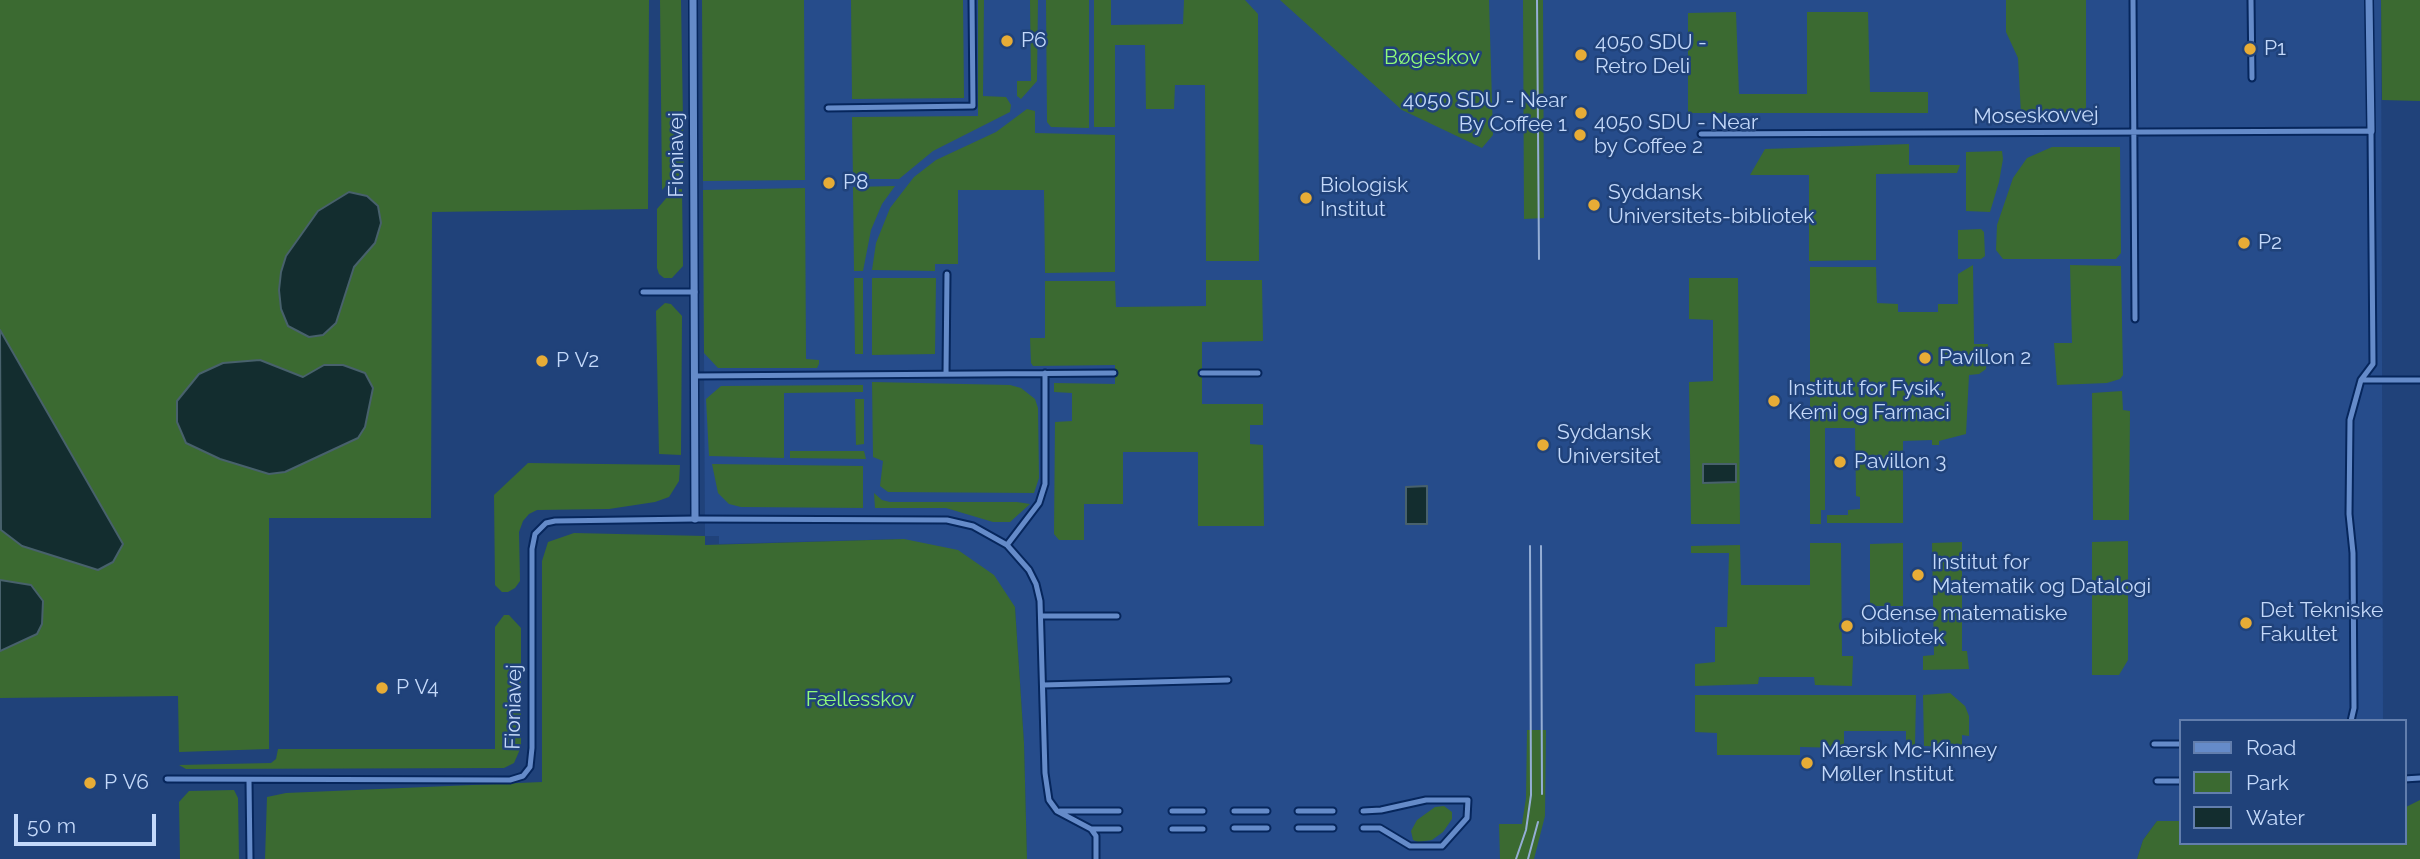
<!DOCTYPE html>
<html>
<head>
<meta charset="utf-8">
<style>
	body { margin:0 }
	#map { position:relative; width:2420px; height:859px; overflow:hidden; background:#20427a; font-family:Raleway,sans-serif }
	canvas { display:block }
	.legend { position:absolute; left:2179px; top:719px; width:228px; height:126px; box-sizing:border-box; background:#20427a; border:2px solid #627ead; margin:0; padding:9px 12px; list-style:none; font-size:21px; color:#c4d9fa }
	.legend li { display:flex; align-items:center; gap:14px; height:35px }
	.legend b { width:35px; border:2px solid #627ead }
	.scale { position:absolute; left:14px; top:814px; width:142px; height:32px; box-sizing:border-box; border:4px solid #c4d9fa; border-top:0; padding-left:9px; font-size:21px; line-height:24px; white-space:nowrap; color:#c4d9fa; -webkit-text-stroke:5px #20427a; paint-order:stroke }
</style>
</head>
<body>
<div id="map">
<canvas width="2420" height="859"></canvas>
<ul class="legend">
<li><b style="height:9px;background:#658bc9"></b>Road</li>
<li><b style="height:19px;background:#3b6a31"></b>Park</li>
<li><b style="height:19px;background:#132d2f"></b>Water</li>
</ul>
<div class="scale">50 m</div>
</div>
<script>
const context = document.querySelector('canvas').getContext('2d');
context.lineJoin = 'round';
function fillPath(path, color) {
  context.fillStyle = color;
  context.fill(path, 'evenodd');
}
function toPath(rows) {
  const path = new Path2D();
  for (const r of rows) {
    path.moveTo(r[0], r[1]);
    for (let i = 2; i < r.length; i += 2) path.lineTo(r[i], r[i + 1]);
  }
  return path;
}
function strokePath(path, color, width, dash) {
  context.strokeStyle = color;
  context.lineWidth = width;
  context.lineCap = dash ? 'butt' : 'round';
  context.setLineDash(dash || []);
  context.stroke(path);
}
function write(font, color, halo, rows, align = 'center') {
  context.font = font + ' Raleway,sans-serif';
  context.lineWidth = 5;
  context.setLineDash([]);
  context.textBaseline = 'middle';
  context.strokeStyle = halo;
  context.fillStyle = color;
  for (const [text, x, y, turn = 0] of rows) {
    context.save();
    context.translate(x, y);
    context.rotate((+turn || 0) * Math.PI / 180);
    context.textAlign = isNaN(turn) ? turn : align;
    if (halo) context.strokeText(text, 0, 0);
    context.fillText(text, 0, 0);
    context.restore();
  }
}
fillPath(toPath([
	[702,0,2381,0,2383,721,2180,721,2180,821,2157,821,2143,840,2137,859,1027,859,1024,743,1015,607,904,539,719,544,719,536,705,536]
]), '#264c8b');
fillPath(toPath([
	[0,0,649,0,648,209,432,212,431,518,269,518,269,749,179,752,178,696,0,698],
	[660,0,681,0,684,180,669,182,662,190],
	[702,0,804,0,805,180,703,181],
	[851,0,963,0,964,98,852,99],
	[978,0,984,0,983,96,1006,97,1011,105,1010,112,933,151,899,179,853,179,852,117,978,116],
	[1030,0,1038,0,1037,81,1021,99,1017,96,1017,81,1031,81],
	[1046,0,1089,0,1089,128,1051,127,1047,122],
	[1094,0,1111,0,1111,25,1183,24,1184,0,1245,0,1258,14,1259,261,1206,261,1205,85,1175,85,1174,109,1146,109,1145,45,1115,45,1115,127,1094,127],
	[1280,0,1489,0,1493,135,1482,148,1402,110],
	[1523,0,1543,0,1544,218,1524,219],
	[2006,0,2086,0,2086,113,2021,114,2018,58,2006,32],
	[2381,0,2420,0,2420,101,2382,100],
	[1736,12,1739,94,1807,94,1807,12,1868,12,1870,92,1928,92,1928,113,1688,113,1688,13],
	[1027,109,1035,111,1035,133,1115,135,1115,272,1045,273,1044,190,958,190,958,264,935,264,935,271,872,270,876,243,890,208,914,177,936,160,996,132],
	[1909,144,1909,165,1960,165,1957,173,1876,174,1876,260,1809,261,1809,175,1750,175,1765,149],
	[2052,147,2120,147,2121,253,2116,259,2003,259,1996,250,1997,225,2013,178,2027,158],
	[2002,151,2003,159,1999,182,1990,212,1966,211,1966,152],
	[895,186,882,204,871,230,863,271,854,271,853,187],
	[805,188,806,359,819,360,819,364,817,368,718,368,704,353,703,190],
	[674,189,682,189,683,266,672,278,664,278,659,274,657,268,657,209],
	[1981,229,1984,232,1985,256,1981,259,1958,259,1958,230],
	[1973,265,1974,344,1988,344,1986,369,1979,374,1969,375,1966,434,1939,441,1939,445,1932,445,1932,440,1903,441,1903,523,1827,523,1827,515,1848,515,1848,510,1860,509,1860,497,1856,496,1855,428,1825,428,1825,510,1821,510,1821,524,1810,524,1810,267,1876,267,1877,303,1898,304,1898,312,1938,312,1938,304,1958,304,1958,274],
	[2070,265,2121,266,2123,375,2120,379,2107,383,2057,385,2054,343,2072,343],
	[854,278,863,278,863,354,855,354],
	[872,278,936,278,935,354,872,355],
	[1689,278,1738,278,1740,524,1691,524,1689,382,1713,381,1713,320,1689,319],
	[1206,280,1262,280,1263,341,1202,342,1202,404,1263,404,1263,425,1250,425,1250,444,1263,445,1264,526,1198,526,1198,452,1123,452,1123,504,1084,504,1084,540,1059,540,1054,534,1055,422,1072,421,1072,393,1054,392,1054,383,1115,384,1115,365,1033,366,1031,363,1030,338,1045,338,1045,281,1115,281,1116,307,1206,306],
	[665,303,671,304,682,316,681,455,659,454,656,311],
	[872,382,1010,385,1021,388,1035,399,1038,408,1039,478,1034,493,888,492,880,486,883,461,873,457],
	[863,385,863,392,784,393,784,458,709,456,706,399,721,386],
	[2122,391,2123,410,2130,411,2129,520,2093,520,2092,393],
	[855,399,864,399,864,444,856,445],
	[790,451,864,451,866,459,790,458],
	[528,463,680,465,679,481,669,497,655,502,609,509,537,510,529,514,523,521,519,532,520,581,515,588,508,592,502,592,495,585,494,495],
	[712,464,863,466,863,508,741,507,729,504,718,493],
	[874,493,882,500,890,502,1017,502,1030,504,1010,522,993,522,946,508,875,508],
	[574,533,705,536,705,545,904,539,958,550,994,575,1015,607,1024,743,1027,859,265,859,267,797,286,793,542,782,542,561,548,542],
	[2128,541,2128,660,2119,675,2092,675,2092,542],
	[1962,542,1962,651,1967,651,1969,669,1923,670,1923,656,1934,655,1932,543],
	[1810,543,1841,543,1842,656,1853,656,1852,686,1815,685,1814,677,1759,677,1758,684,1695,686,1695,664,1715,662,1715,627,1727,627,1729,553,1691,553,1691,546,1740,545,1741,585,1810,585],
	[1903,543,1903,606,1870,606,1870,544],
	[504,615,509,615,521,628,521,747,514,763,504,768,186,769,179,765,271,763,276,759,278,749,495,749,495,627],
	[1950,693,1965,706,1969,716,1969,736,1962,735,1962,747,1924,746,1923,695],
	[1695,695,1916,695,1915,746,1906,746,1906,731,1844,731,1844,748,1800,747,1800,755,1717,755,1717,733,1695,732],
	[1527,730,1546,730,1545,816,1534,859,1500,859,1499,824,1522,824,1526,798],
	[234,790,238,798,239,859,180,859,179,802,189,791],
	[2420,800,2420,859,2137,859,2143,840,2157,821,2180,821,2180,843,2404,843,2404,808],
	[1444,806,1452,812,1452,819,1443,832,1432,840,1418,842,1413,840,1411,831,1417,820,1435,807]
]), '#3b6a31');
const water = toPath([
	[349,192,367,196,378,206,381,223,375,243,354,267,336,323,323,335,309,337,288,326,281,309,279,290,281,272,286,256,318,211,349,192],
	[0,330,123,544,113,562,98,570,22,546,1,530,0,330],
	[260,360,303,377,324,365,343,365,365,373,373,388,365,427,358,438,285,472,269,474,220,459,186,443,177,422,177,401,199,374,223,363,260,360],
	[1703,464,1736,464,1736,482,1703,483,1703,464],
	[1427,486,1427,524,1406,524,1406,487,1427,486],
	[0,580,31,585,43,601,42,624,37,634,0,651,0,580]
]);
fillPath(water, '#132d2f');
strokePath(water, '#48616c', 2);
const lane = toPath([
	[2133,0,2135,319],
	[2251,0,2252,78],
	[828,108,973,106,972,0],
	[1701,134,2371,131,2373,364,2361,380,2350,420,2349,514,2353,553,2354,708,2351,721],
	[643,292,695,292],
	[1202,373,1258,373],
	[946,374,947,274],
	[695,376,1114,373],
	[2361,380,2420,380],
	[1007,545,1039,503,1045,484,1045,373],
	[1041,616,1117,616],
	[1043,685,1228,680],
	[2154,744,2180,744],
	[167,779,510,780,523,776,530,767,532,748,532,549,535,534,546,523,555,521,695,519,947,520,973,526,1007,545,1029,570,1036,584,1040,601,1045,773,1049,800,1057,811,1091,829,1096,836,1096,859],
	[2404,779,2420,778],
	[249,781,250,859],
	[2157,781,2180,781],
	[1060,811,1119,811],
	[1172,811,1203,811],
	[1234,811,1267,811],
	[1298,811,1333,811],
	[1363,811,1381,810,1426,800,1468,800,1467,818,1442,846,1410,846,1380,828,1363,828],
	[1234,828,1267,828],
	[1298,828,1333,828],
	[1091,829,1119,829],
	[1172,829,1203,829]
]);
const street = toPath([
	[693,0,695,519],
	[2369,0,2371,131]
]);
strokePath(lane, '#06265c', 9);
strokePath(street, '#06265c', 10);
strokePath(lane, '#658bc9', 5);
strokePath(street, '#658bc9', 7);
strokePath(toPath([
	[1537,0,1539,259],
	[1541,546,1542,794],
	[1516,859,1526,830,1531,795,1530,546],
	[1528,859,1538,822]
]), '#95aed5', 2);
for (const [x, y, r, color] of [
	[1007,41,7,"#e7ac36"],
	[2250,49,7,"#e7ac36"],
	[1581,55,7,"#e7ac36"],
	[1581,113,7,"#e7ac36"],
	[1580,135,7,"#e7ac36"],
	[829,183,7,"#e7ac36"],
	[1306,198,7,"#e7ac36"],
	[1594,205,7,"#e7ac36"],
	[2244,243,7,"#e7ac36"],
	[1925,358,7,"#e7ac36"],
	[542,361,7,"#e7ac36"],
	[1774,401,7,"#e7ac36"],
	[1543,445,7,"#e7ac36"],
	[1840,462,7,"#e7ac36"],
	[1918,575,7,"#e7ac36"],
	[2246,623,7,"#e7ac36"],
	[1847,626,7,"#e7ac36"],
	[382,688,7,"#e7ac36"],
	[1807,763,7,"#e7ac36"],
	[90,783,7,"#e7ac36"]
]) {
  const dot = new Path2D();
  dot.arc(x, y, r, 0, 2 * Math.PI);
  context.fillStyle = color;
  context.fill(dot);
  strokePath(dot, '#20427a', 2.5);
}
write('21px', '#c4d9fa', '#20427a', [
	["P6",1021,41],
	["4050 SDU -",1595,43],
	["Retro Deli",1595,67],
	["P1",2264,49],
	["4050 SDU - Near",1567,101,"right"],
	["By Coffee 1",1567,125,"right"],
	["4050 SDU - Near",1594,123],
	["by Coffee 2",1594,147],
	["P8",843,183],
	["Biologisk",1320,186],
	["Institut",1320,210],
	["Syddansk",1608,193],
	["Universitets-bibliotek",1608,217],
	["P2",2258,243],
	["Pavillon 2",1939,358],
	["P V2",556,361],
	["Institut for Fysik,",1788,389],
	["Kemi og Farmaci",1788,413],
	["Syddansk",1557,433],
	["Universitet",1557,457],
	["Pavillon 3",1854,462],
	["Institut for",1932,563],
	["Matematik og Datalogi",1932,587],
	["Det Tekniske",2260,611],
	["Fakultet",2260,635],
	["Odense matematiske",1861,614],
	["bibliotek",1861,638],
	["P V4",396,688],
	["Mærsk Mc-Kinney",1821,751],
	["Møller Institut",1821,775],
	["P V6",104,783]
], 'left');
write('21px', '#90fa79', '#20427a', [
	["Bøgeskov",1432,58],
	["Fællesskov",860,700]
]);
write('21px', '#c4d9fa', '#20427a', [
	["Moseskovvej",2036,116,-1],
	["Fioniavej",677,155,-90],
	["Fioniavej",514,707,-89]
]);
</script>
</body>
</html>
